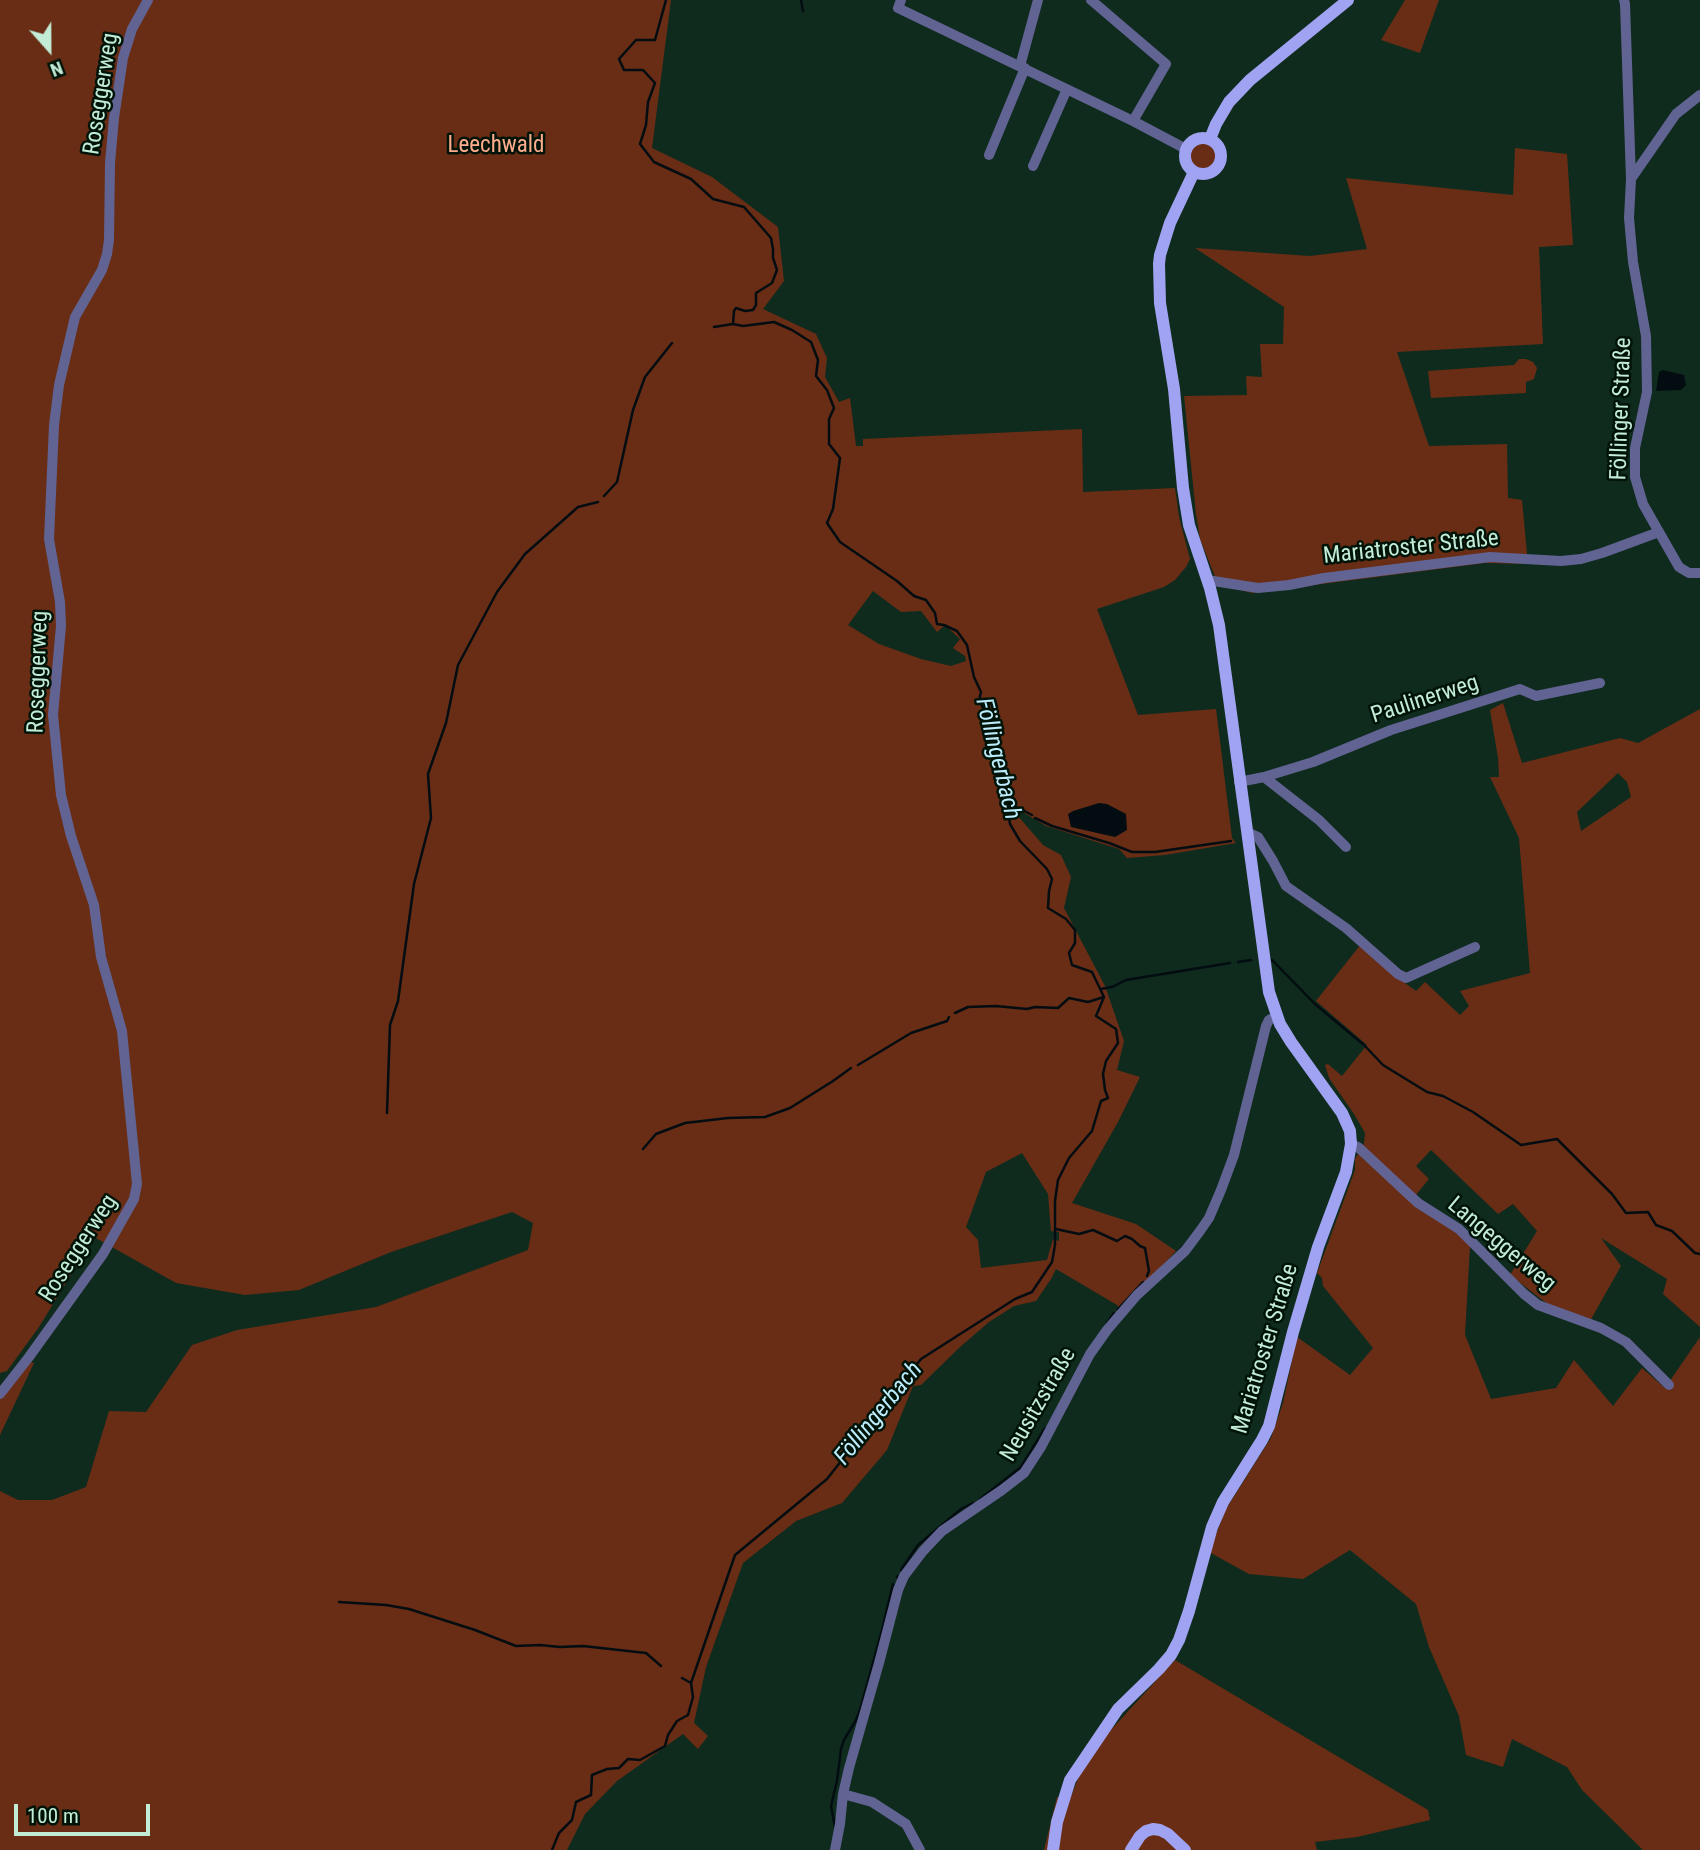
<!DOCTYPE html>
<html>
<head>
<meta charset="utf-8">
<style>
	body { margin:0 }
	#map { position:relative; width:1700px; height:1850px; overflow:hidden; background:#0f2b1e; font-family:"Roboto Condensed",sans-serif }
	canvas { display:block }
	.north { position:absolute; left:14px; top:14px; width:70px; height:70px; -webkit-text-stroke:5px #001308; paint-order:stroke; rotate:159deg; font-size:19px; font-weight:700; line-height:28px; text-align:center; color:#c3ecd6 }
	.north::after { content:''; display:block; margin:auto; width:24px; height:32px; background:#c3ecd6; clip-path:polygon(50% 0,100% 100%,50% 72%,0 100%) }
	.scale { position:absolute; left:14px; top:1804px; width:136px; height:32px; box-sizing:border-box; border:4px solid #c3ecd6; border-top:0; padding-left:9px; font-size:21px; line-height:24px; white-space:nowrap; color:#c3ecd6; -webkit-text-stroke:5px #001308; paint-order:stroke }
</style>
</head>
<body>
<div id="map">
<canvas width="1700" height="1850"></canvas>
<div class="north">N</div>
<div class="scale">100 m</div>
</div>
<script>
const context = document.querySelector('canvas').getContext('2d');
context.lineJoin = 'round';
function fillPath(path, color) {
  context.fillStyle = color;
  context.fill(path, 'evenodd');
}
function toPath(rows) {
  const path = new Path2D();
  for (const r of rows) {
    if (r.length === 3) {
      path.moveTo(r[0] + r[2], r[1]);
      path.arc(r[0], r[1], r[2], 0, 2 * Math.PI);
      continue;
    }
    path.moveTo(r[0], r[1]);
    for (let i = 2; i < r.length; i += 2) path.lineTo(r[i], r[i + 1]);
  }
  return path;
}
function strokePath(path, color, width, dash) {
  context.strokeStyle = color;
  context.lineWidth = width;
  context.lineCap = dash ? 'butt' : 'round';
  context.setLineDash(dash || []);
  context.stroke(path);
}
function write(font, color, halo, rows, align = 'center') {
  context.font = font + ' "Roboto Condensed",sans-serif';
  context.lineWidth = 5;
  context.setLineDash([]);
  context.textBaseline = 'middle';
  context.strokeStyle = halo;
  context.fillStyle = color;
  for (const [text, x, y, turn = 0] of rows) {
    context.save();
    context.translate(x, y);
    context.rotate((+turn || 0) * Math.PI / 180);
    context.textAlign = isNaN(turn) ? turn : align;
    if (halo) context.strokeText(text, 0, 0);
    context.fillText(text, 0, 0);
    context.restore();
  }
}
fillPath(toPath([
	[0,0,671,0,652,148,712,177,778,227,784,281,763,309,816,334,827,358,825,377,839,402,850,398,856,446,863,446,863,439,1082,429,1083,492,1175,488,1179,517,1190,559,1186,567,1175,580,1164,587,1097,609,1138,715,1216,709,1232,838,1236,843,1165,855,1127,858,1119,849,1046,826,1021,811,1018,816,1043,845,1061,855,1071,877,1064,908,1105,986,1124,1041,1117,1070,1140,1077,1118,1122,1072,1203,1136,1224,1176,1251,1120,1310,1117,1305,1056,1269,1051,1279,1036,1301,1014,1306,989,1322,960,1347,921,1385,913,1386,887,1450,842,1503,796,1521,743,1563,706,1667,694,1723,708,1736,698,1749,683,1734,617,1781,585,1814,567,1850,0,1850,0,1491,18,1500,52,1500,86,1487,109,1411,146,1412,192,1345,237,1330,376,1307,528,1250,533,1223,512,1212,391,1252,299,1290,245,1295,176,1283,94,1237,39,1327,7,1371,0,1373],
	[873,591,901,612,921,611,937,632,945,625,960,639,953,648,965,656,966,661,951,666,921,659,879,644,848,625],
	[1022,1153,1048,1194,1051,1231,1059,1232,1059,1241,1053,1239,1047,1260,981,1268,978,1240,966,1227,986,1172],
	[1405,0,1439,0,1420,53,1381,40],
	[1204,157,14],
	[1515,148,1567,154,1573,245,1539,247,1543,344,1397,352,1429,446,1507,444,1508,498,1522,500,1528,564,1485,563,1252,593,1218,584,1200,539,1196,514,1184,396,1247,395,1246,376,1262,377,1260,344,1283,344,1284,307,1195,248,1310,256,1367,249,1346,178,1513,195],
	[1519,359,1526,359,1533,362,1537,368,1534,379,1526,382,1526,393,1431,398,1428,371,1514,365],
	[1503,703,1522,763,1620,738,1638,743,1700,709,1700,1327,1663,1294,1667,1279,1601,1238,1621,1266,1590,1321,1549,1305,1510,1275,1537,1231,1513,1204,1498,1214,1431,1150,1416,1166,1429,1179,1411,1201,1452,1228,1470,1246,1465,1335,1491,1399,1556,1388,1574,1360,1613,1406,1642,1368,1665,1388,1700,1337,1700,1850,1643,1850,1582,1790,1567,1767,1512,1739,1503,1767,1466,1755,1459,1716,1429,1647,1416,1604,1350,1550,1303,1579,1249,1574,1209,1552,1226,1509,1271,1438,1283,1403,1297,1337,1350,1375,1373,1348,1323,1286,1322,1278,1317,1273,1355,1170,1355,1159,1364,1144,1365,1133,1354,1114,1329,1078,1325,1065,1328,1064,1342,1076,1367,1045,1316,1001,1361,944,1405,983,1416,991,1425,982,1460,1015,1469,1006,1460,991,1530,973,1519,838,1490,777,1499,777,1498,758,1490,710],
	[1618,773,1627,782,1631,797,1581,831,1577,812],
	[30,1362,34,1363,0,1435,0,1390],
	[1175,1660,1428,1810,1430,1820,1357,1837,1315,1842,1317,1850,1044,1850,1057,1797,1070,1799,1082,1769,1110,1731]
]), '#692d15');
fillPath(toPath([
	[1663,370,1684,375,1686,385,1681,390,1656,391,1659,372],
	[1099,803,1107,804,1126,814,1127,830,1115,837,1071,827,1068,814,1073,811]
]), '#030d11');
strokePath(toPath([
	[801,0,803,11],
	[714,327,733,324],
	[604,496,617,482,633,410,645,377,672,343],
	[1005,801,1032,815],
	[1035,818,1052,826,1109,843,1132,852,1155,852,1231,841],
	[1272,960,1315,1004,1364,1045,1383,1065,1427,1092,1443,1096,1473,1112,1521,1145,1557,1139,1612,1194,1626,1213,1648,1212,1656,1225,1672,1231,1695,1253,1700,1254],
	[1238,962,1251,960],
	[1101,989,1112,987,1126,980,1230,963],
	[955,1013,968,1007,996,1006,1027,1009,1035,1007,1058,1008,1069,998,1088,1002,1104,997],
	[858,1065,911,1033,947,1021,949,1017],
	[387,1113,390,1025,398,1001,414,884,431,818,428,774,446,723,458,665,497,592,525,554,578,507,598,502],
	[643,1149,656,1134,685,1123,728,1118,765,1117,790,1108,833,1081,851,1068],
	[1056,1229,1079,1234,1093,1230,1117,1241,1125,1236,1132,1239,1140,1246,1145,1248,1149,1271,1147,1276],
	[1118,1309,1143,1282],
	[1107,1323,1114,1313],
	[980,1499,1021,1467,1045,1428],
	[901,1570,918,1545,961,1509,973,1503],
	[897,1577,898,1576],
	[339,1602,386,1605,409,1609,475,1630,516,1646,540,1645,560,1647,583,1646,646,1653,661,1666],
	[682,1678,691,1683],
	[835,1827,831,1806,837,1781,841,1749,844,1740,856,1720,860,1710,882,1630,893,1584],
	[552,1850,559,1833,572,1820,576,1802,591,1795,592,1775,607,1769,619,1768,628,1759,640,1760,665,1746,668,1735,677,1721,688,1715,693,1697,691,1683,735,1555,827,1479,921,1359,1015,1299,1032,1292,1052,1262,1055,1245,1055,1201,1058,1180,1069,1158,1092,1131,1101,1101,1108,1098,1105,1090,1103,1074,1106,1061,1118,1043,1116,1029,1096,1016,1104,997,1092,972,1072,965,1069,953,1075,943,1075,930,1066,919,1048,908,1049,891,1052,879,1047,869,1020,841,1010,824,999,758,990,722,979,700,981,692,974,677,967,645,957,631,944,625,937,624,935,613,926,600,914,596,897,581,840,542,827,523,833,509,840,458,829,444,829,419,834,408,827,390,816,376,818,360,811,342,792,330,774,322,743,326,733,324,734,311,736,308,745,311,753,310,756,305,756,293,772,283,777,270,773,258,773,249,771,238,744,207,713,199,691,179,654,162,640,144,646,125,648,102,655,83,643,70,624,70,619,59,636,40,655,40,666,0]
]), '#030d11', 2.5);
strokePath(toPath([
	[901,0,898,8,1133,121,1186,149],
	[1091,0,1166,64,1133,121],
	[1624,0,1625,4,1631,179,1629,218,1633,262,1646,336,1647,392,1635,448,1635,477,1643,504,1679,567,1689,573,1700,573],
	[1020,66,1038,0],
	[989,155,1025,68],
	[1033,166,1067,89],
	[1631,179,1676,114,1700,95],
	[1207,580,1258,588,1289,585,1324,578,1490,557,1561,561,1581,559,1602,553,1659,532],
	[1264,777,1319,820,1346,847],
	[1239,782,1264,777,1313,762,1391,730,1520,689,1536,696,1600,683],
	[1247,832,1258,837,1273,861,1286,886,1346,928,1398,974,1406,978,1475,947],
	[1351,1144,1358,1147,1418,1203,1459,1229,1524,1294,1538,1305,1601,1328,1626,1342,1669,1385],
	[0,1394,29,1357,103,1254,134,1199,137,1184,122,1031,101,957,94,905,71,836,61,795,53,715,61,626,60,602,49,539,54,425,59,385,75,317,102,270,107,254,109,240,110,163,114,118,123,58,132,29,148,0],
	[843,1794,872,1802,906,1824,920,1850],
	[835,1850,840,1824,843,1794,849,1768,879,1663,898,1590,904,1576,923,1551,942,1531,1002,1490,1024,1473,1041,1447,1090,1354,1107,1330,1137,1295,1185,1251,1200,1231,1209,1218,1221,1190,1234,1155,1266,1026,1269,1020,1277,1016]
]), '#616392', 10);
strokePath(toPath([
	[1203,156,18],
	[1210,139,1216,124,1229,102,1250,80,1348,0],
	[1053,1850,1057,1822,1070,1780,1118,1709,1159,1669,1171,1655,1179,1640,1189,1611,1212,1527,1223,1502,1262,1440,1269,1426,1293,1332,1318,1247,1346,1172,1351,1144,1350,1131,1342,1113,1291,1042,1280,1024,1269,992,1219,625,1210,588,1189,525,1183,488,1174,389,1160,303,1159,264,1160,255,1170,223,1194,172],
	[1131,1850,1140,1836,1146,1831,1153,1829,1160,1830,1168,1834,1185,1850]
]), '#a0a3f1', 12);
write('23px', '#c3ecd6', '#001308', [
	["Roseggerweg",102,94,-81],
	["Föllinger Straße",1622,409,-88],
	["Mariatroster Straße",1411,548,-6],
	["Roseggerweg",39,672,-88],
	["Paulinerweg",1425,700,-18],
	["Langeggerweg",1501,1245,40],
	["Roseggerweg",79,1249,-57],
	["Mariatroster Straße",1266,1349,-73],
	["Neusitzstraße",1039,1405,-60]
]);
write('23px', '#ffac8d', '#001308', [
	["Leechwald",496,146]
]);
write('italic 24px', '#bdecfd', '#001308', [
	["Föllingerbach",997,759,76],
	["Föllingerbach",879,1414,-51]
]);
</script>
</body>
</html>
